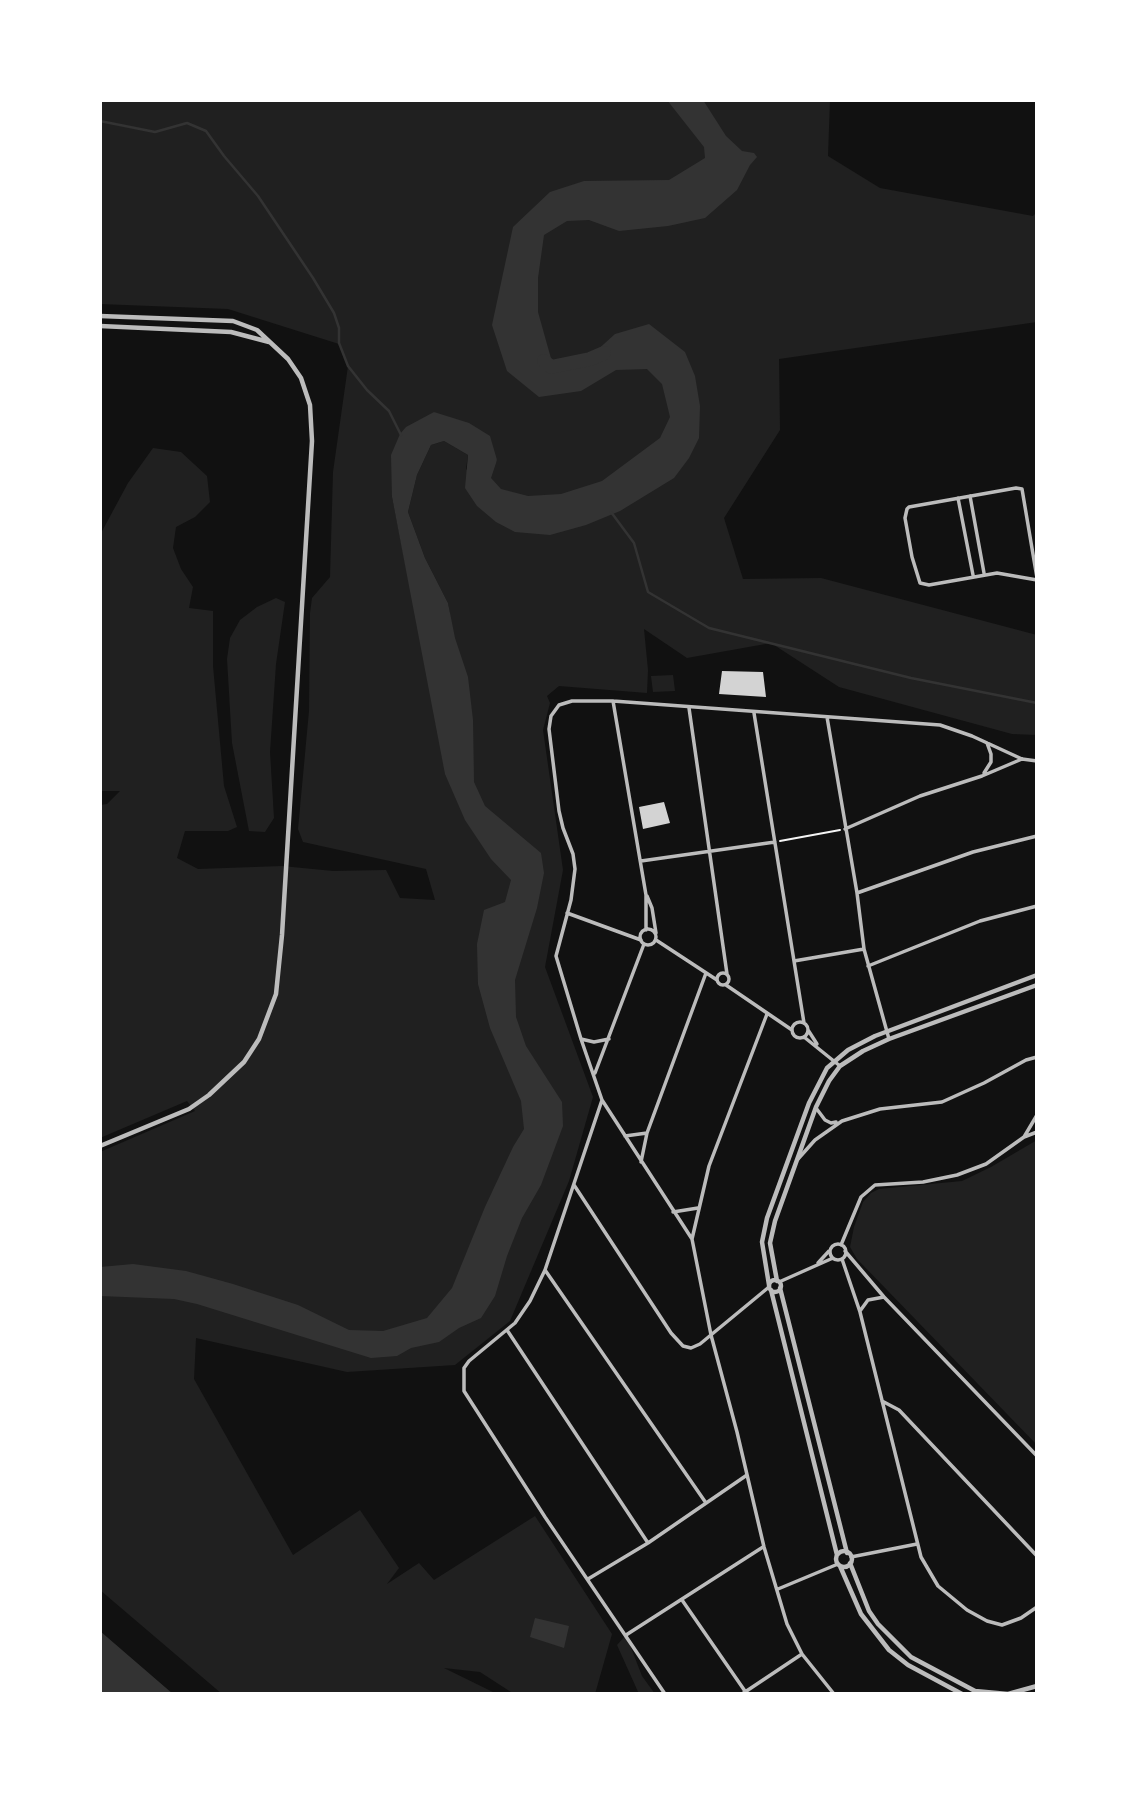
<!DOCTYPE html>
<html>
<head>
<meta charset="utf-8">
<style>
	body { margin:0 }
	#map { position:relative; width:1137px; height:1794px; overflow:hidden; background:#111; font-family:Georgia,serif }
	canvas { display:block }
	.frame { position:absolute; inset:0; border:102px solid #fff; pointer-events:none }
</style>
</head>
<body>
<div id="map">
<canvas width="1137" height="1794"></canvas>
<div class="frame"></div>
</div>
<script>
const context = document.querySelector('canvas').getContext('2d');
context.lineJoin = 'round';
function fillPath(path, color) {
  context.fillStyle = color;
  context.fill(path, 'evenodd');
}
function toPath(rows) {
  const path = new Path2D();
  for (const r of rows) {
    if (r.length === 3) {
      path.moveTo(r[0] + r[2], r[1]);
      path.arc(r[0], r[1], r[2], 0, 2 * Math.PI);
      continue;
    }
    path.moveTo(r[0], r[1]);
    for (let i = 2; i < r.length; i += 2) path.lineTo(r[i], r[i + 1]);
  }
  return path;
}
function strokePath(path, color, width, dash) {
  context.strokeStyle = color;
  context.lineWidth = width;
  context.lineCap = dash ? 'butt' : 'round';
  context.setLineDash(dash || []);
  context.stroke(path);
}
fillPath(toPath([
	[100,100,830,100,828,156,880,188,1033,216,1037,212,1037,322,779,359,780,430,724,518,743,579,821,578,1037,635,1037,735,1012,734,839,687,771,643,687,658,644,629,648,670,647,693,559,686,547,696,550,703,543,730,563,870,545,967,593,1097,569,1181,510,1321,455,1365,347,1372,196,1338,194,1379,293,1555,360,1510,399,1568,387,1584,419,1563,434,1580,535,1516,612,1634,595,1694,514,1694,480,1672,444,1668,497,1694,222,1694,100,1590,100,1152,195,1111,187,1101,100,1138,100,805,107,804,120,791,100,791,100,535,128,483,153,448,181,452,207,476,210,502,195,517,176,527,173,548,181,569,193,587,189,608,213,611,213,666,224,786,237,827,228,831,185,831,177,858,198,869,282,866,333,871,386,870,400,898,435,900,426,869,303,842,298,829,309,711,310,613,312,598,330,577,333,472,348,366,339,344,228,309,100,304],
	[434,412,497,460,481,484,466,469,468,455,444,441,431,445,417,475,408,512,425,558,448,603,450,614,415,611,392,497],
	[276,598,285,602,276,664,270,752,274,818,265,832,249,831,232,743,227,659,230,638,240,620,257,607],
	[673,675,675,691,653,692,651,676],
	[1037,1140,1037,1445,857,1259,850,1247,854,1227,863,1202,871,1193,879,1189,962,1181,991,1167],
	[626,1635,642,1676,655,1694,639,1694,617,1645]
]), '#202020');
fillPath(toPath([
	[667,100,703,100,726,136,742,151,754,153,757,157,750,165,737,190,705,218,668,226,619,231,589,220,567,221,544,235,538,278,538,312,552,362,570,369,583,363,615,334,649,324,685,352,695,376,700,406,699,438,689,458,674,478,620,511,586,525,550,535,515,532,496,522,477,506,465,488,468,455,444,441,431,445,417,475,408,512,425,558,448,603,455,638,468,677,473,720,474,782,485,806,541,853,544,873,537,908,515,980,516,1017,526,1046,562,1102,563,1126,541,1185,522,1218,507,1256,495,1296,481,1318,459,1328,439,1342,411,1348,397,1356,371,1358,197,1304,174,1299,100,1296,100,1267,133,1264,186,1271,233,1284,298,1305,349,1330,383,1331,427,1318,452,1288,485,1207,513,1147,524,1129,521,1101,490,1028,478,984,477,944,484,910,505,902,511,880,491,859,465,820,445,774,392,497,391,455,400,434,406,427,434,412,469,423,490,436,497,460,491,478,501,489,528,496,561,494,602,481,660,438,670,417,662,384,647,369,616,370,581,391,539,397,507,371,492,325,513,227,550,192,584,181,669,180,705,158,704,147],
	[535,1618,569,1626,564,1648,530,1637],
	[100,1631,173,1694,100,1694]
]), '#333');
strokePath(toPath([
	[100,121,155,132,187,123,206,131,224,156,258,196,313,278,334,313,339,328,339,343,348,366,367,390,389,411,401,435],
	[611,512,634,543,648,592,709,628,911,678,1037,703]
]), '#333', 2.5);
strokePath(toPath([
	[544,361,551,367,590,359,604,353]
]), '#333', 14);
fillPath(toPath([
	[722,671,763,672,766,697,719,694],
	[664,802,670,823,643,829,639,807]
]), '#d3d3d3');
strokePath(toPath([
	[780,841,840,830]
]), '#f5f5f5', 2);
strokePath(toPath([
	[970,496,984,573],
	[958,498,973,575],
	[1037,578,1022,489,1016,488,909,507,907,509,905,518,912,557,920,583,929,585,997,573,1037,580],
	[613,701,646,895,646,930],
	[689,708,727,974],
	[754,713,804,1023],
	[827,717,857,893,864,949,889,1039],
	[984,773,991,762,991,754,987,743],
	[845,829,920,796,982,776,1022,759],
	[641,861,775,842],
	[857,893,973,852,1037,836],
	[647,896,652,908,656,933],
	[567,913,641,940],
	[648,937,8],
	[656,940,717,980],
	[794,961,864,949],
	[868,966,980,921,1037,906],
	[723,979,6],
	[726,985,792,1030],
	[767,1014,709,1166,692,1239,711,1335,737,1432,764,1547,787,1624,802,1654,834,1694],
	[800,1030,8],
	[808,1030,817,1044],
	[804,1037,840,1066],
	[581,1039,594,1042,609,1039],
	[595,1073,644,944],
	[602,1100,692,1239],
	[816,1108,825,1120,831,1123,836,1122],
	[625,1136,647,1133],
	[1024,1137,1037,1115],
	[798,1159,815,1140,842,1121,880,1109,942,1102,984,1083,1026,1060,1037,1057],
	[641,1162,647,1133,706,973],
	[574,1185,671,1333,683,1346,691,1348,700,1344,769,1287],
	[673,1212,698,1208],
	[838,1252,8],
	[841,1245,861,1197,875,1185,923,1182,957,1175,986,1164,1024,1137,1037,1132],
	[845,1251,884,1297,1037,1456],
	[842,1259,860,1312,921,1557,938,1586,967,1610,987,1621,1002,1625,1021,1618,1037,1607],
	[818,1263,829,1251],
	[545,1270,706,1503],
	[779,1282,833,1258],
	[860,1311,868,1300,884,1297],
	[507,1330,648,1543],
	[882,1401,899,1410,1037,1556],
	[851,1557,917,1544],
	[588,1579,648,1543,747,1475],
	[778,1589,838,1564],
	[682,1600,747,1694],
	[626,1635,763,1547],
	[665,1694,545,1517,464,1391,464,1368,469,1361,515,1323,530,1301,545,1270,602,1100,581,1039,556,956,571,900,575,869,573,854,563,828,559,811,549,729,551,716,559,705,572,701,613,701,940,725,972,736,1022,759,1037,761],
	[742,1694,802,1654]
]), '#bcbcbc', 3.5);
strokePath(toPath([
	[100,316,233,321,257,330,288,359,301,378,310,405,312,441,282,935,276,994,259,1039,244,1062,209,1095,189,1109,100,1146],
	[100,326,231,332,269,342],
	[775,1286,6],
	[777,1281,770,1243,775,1221,816,1107,829,1081,840,1066,863,1051,889,1039,1037,985],
	[769,1285,762,1242,767,1218,809,1103,827,1068,848,1050,875,1036,1037,975],
	[780,1288,847,1553],
	[771,1290,837,1555],
	[844,1559,8],
	[850,1563,869,1611,878,1624,911,1657,975,1691,1008,1694,1037,1686],
	[840,1566,861,1614,889,1650,908,1665,962,1694]
]), '#bcbcbc', 4.5);
</script>
</body>
</html>
